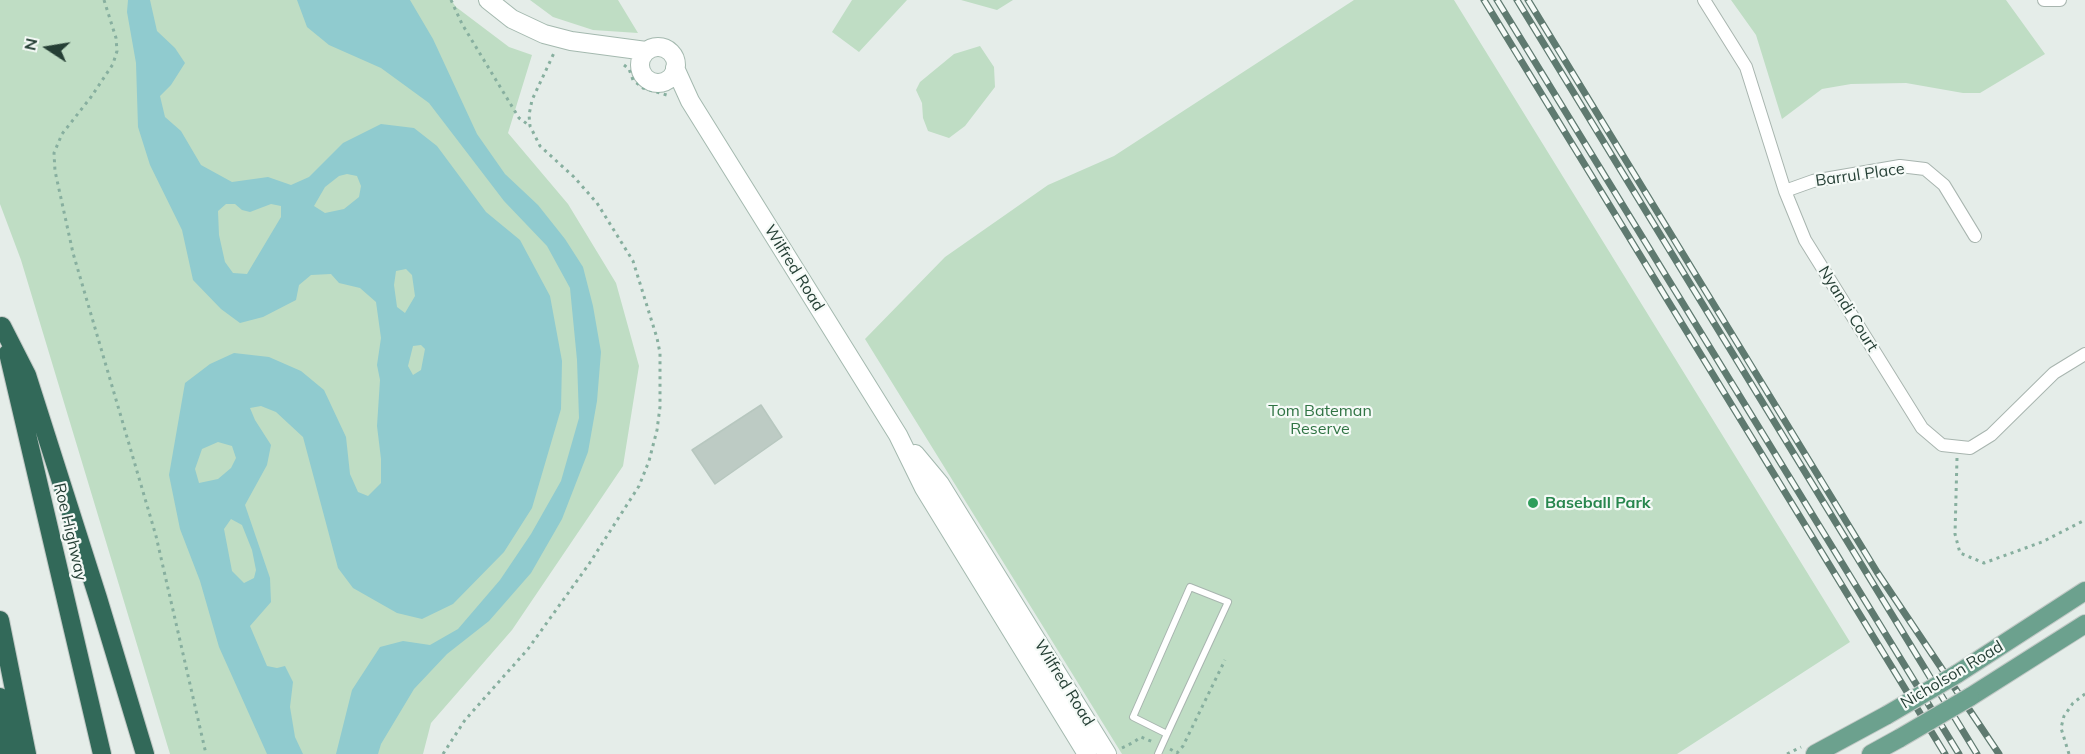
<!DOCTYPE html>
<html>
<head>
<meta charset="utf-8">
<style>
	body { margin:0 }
	#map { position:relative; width:2085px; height:754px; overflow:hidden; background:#e5ede9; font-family:Mulish,sans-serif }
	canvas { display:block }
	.north { position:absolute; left:18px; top:18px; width:60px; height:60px; -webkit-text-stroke:4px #f5faf7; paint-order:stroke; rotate:282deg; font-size:16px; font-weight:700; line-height:24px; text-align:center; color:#253f35 }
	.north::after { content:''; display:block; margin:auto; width:21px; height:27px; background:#253f35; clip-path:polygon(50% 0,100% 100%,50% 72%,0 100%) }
</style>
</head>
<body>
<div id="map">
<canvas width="2085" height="754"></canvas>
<div class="north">N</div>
</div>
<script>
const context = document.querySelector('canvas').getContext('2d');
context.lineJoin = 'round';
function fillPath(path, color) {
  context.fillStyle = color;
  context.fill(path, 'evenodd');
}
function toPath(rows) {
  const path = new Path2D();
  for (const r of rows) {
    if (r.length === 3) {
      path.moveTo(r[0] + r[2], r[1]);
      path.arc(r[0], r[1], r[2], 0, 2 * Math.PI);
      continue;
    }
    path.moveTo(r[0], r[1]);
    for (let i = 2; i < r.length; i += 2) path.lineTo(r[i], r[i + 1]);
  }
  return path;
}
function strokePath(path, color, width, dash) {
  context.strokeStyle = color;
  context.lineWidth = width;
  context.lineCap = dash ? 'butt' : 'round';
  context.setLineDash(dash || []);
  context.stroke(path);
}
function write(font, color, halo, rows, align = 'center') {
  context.font = font + ' Mulish,sans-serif';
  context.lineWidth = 4.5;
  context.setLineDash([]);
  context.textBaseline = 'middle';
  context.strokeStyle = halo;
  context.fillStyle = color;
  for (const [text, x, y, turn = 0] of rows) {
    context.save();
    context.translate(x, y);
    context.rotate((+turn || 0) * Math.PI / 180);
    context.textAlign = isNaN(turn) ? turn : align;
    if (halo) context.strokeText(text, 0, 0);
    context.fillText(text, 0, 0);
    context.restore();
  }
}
fillPath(toPath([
	[0,0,451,0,456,7,509,47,532,55,508,133,568,204,616,283,639,366,623,466,512,630,431,723,423,754,170,754,21,260,0,204],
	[530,0,618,0,638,33,593,30,553,17],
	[852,0,907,0,859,52,832,32],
	[961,0,1013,0,997,10],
	[1354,0,1454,0,1850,642,1677,754,1122,754,865,339,945,257,1048,185,1114,156],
	[1731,0,2006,0,2045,54,1980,93,1963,93,1906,83,1851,84,1822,89,1782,119,1756,35],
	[980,46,994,67,995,87,965,126,949,138,928,131,923,118,922,103,916,90,920,82,954,54]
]), '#bfddc4');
fillPath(toPath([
	[128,0,150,0,157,31,175,48,185,63,171,85,160,96,165,117,181,131,201,165,232,182,268,177,291,185,309,177,343,143,381,124,414,128,437,146,486,212,520,240,550,296,562,361,561,409,532,508,504,552,453,604,422,619,397,613,353,588,338,568,303,437,276,412,261,406,250,408,255,420,271,445,267,465,245,505,270,578,271,602,250,626,267,666,277,668,285,666,293,682,290,707,295,737,303,754,267,754,219,647,200,581,180,529,169,475,185,383,210,364,234,353,269,357,301,371,324,390,346,437,350,474,358,492,368,496,381,483,381,459,377,426,380,380,377,365,381,338,376,302,360,288,339,283,331,274,311,275,299,285,296,300,263,317,240,323,221,309,193,280,182,230,150,165,138,127,136,63,127,12],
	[347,174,357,176,361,186,359,197,344,209,325,213,314,206,325,187,339,176],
	[226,204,235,204,242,210,250,212,271,204,281,206,281,217,247,274,233,273,225,262,219,235,218,211],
	[406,269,412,275,415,296,405,313,397,307,394,285,396,271],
	[421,345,425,349,421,370,413,375,408,366,413,346],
	[218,442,232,446,236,458,231,468,218,479,199,483,195,469,202,449],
	[231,519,242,525,252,550,256,570,254,578,244,583,232,571,224,529],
	[297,0,410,0,433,39,477,134,505,174,538,205,565,239,583,267,593,306,601,352,597,401,588,452,562,519,531,573,489,621,447,654,414,689,381,744,378,754,336,754,352,690,380,647,403,641,430,645,458,629,500,580,531,534,561,481,579,418,577,360,570,288,547,246,504,201,429,103,381,68,329,45,307,27]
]), '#90cbcf');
const building = toPath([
	[761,405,782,437,715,484,692,450,761,405]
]);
fillPath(building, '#bdcbc4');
strokePath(building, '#b7c7bf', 1.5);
const service = toPath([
	[1158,754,1167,734,1228,602,1190,587,1133,717,1167,734]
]);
const minor = toPath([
	[1704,0,1746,67,1785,191,1805,240,1922,428,1942,445,1970,448,1991,435,2054,373,2085,354],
	[2044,0,2060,0],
	[1785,191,1813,181,1900,166,1925,169,1944,185,1975,236]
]);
const secondary = toPath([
	[488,0,512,19,544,34,571,41,646,51],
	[658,65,18],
	[675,68,690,101,898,435,924,488,1087,754],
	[915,454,940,484,1107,754]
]);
const primary = toPath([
	[1957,674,2085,591],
	[1970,697,2085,624],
	[1815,754,1887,715],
	[1871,754,1900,738]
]);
const motorway = toPath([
	[2,326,27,375,98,598,145,754],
	[8,353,102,754],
	[0,620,27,754],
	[0,697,9,754]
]);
strokePath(service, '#a8b5af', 8);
strokePath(minor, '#a8b5af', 14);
strokePath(secondary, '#a4b9af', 20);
strokePath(primary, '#c2c9c6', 20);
strokePath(motorway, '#c2c9c6', 20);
strokePath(toPath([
	[104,0,116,38,117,51,113,64,91,97,62,134,54,153,55,171,73,253,156,536,206,754],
	[451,0,462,24,519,118,530,126],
	[624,65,629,69,633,80,643,88,670,96],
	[1957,458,1955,534,1960,553,1984,563,2042,542,2085,520],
	[1122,748,1134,742,1141,737,1153,742],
	[1170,749,1177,753,1183,746,1225,660],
	[443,754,465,720,528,649,589,564,639,486,649,461,657,430,660,407,660,353,657,338,633,261,597,203,574,177,540,146,530,126,529,115,532,100,554,53],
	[1787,754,1801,747],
	[2069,754,2061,728,2064,716,2073,703,2085,694]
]), '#87af9f', 3, [3, 4.5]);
strokePath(service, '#fff', 6);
strokePath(minor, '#fff', 12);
strokePath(secondary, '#fff', 18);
strokePath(primary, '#6ca18e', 18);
strokePath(motorway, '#326959', 18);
const rail = toPath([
	[1484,0,1945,754],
	[1497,0,1959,754],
	[1517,0,1977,754],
	[1528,0,1877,572,1999,754]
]);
strokePath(rail, '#5f7a70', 7);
strokePath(rail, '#f5faf7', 4.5, [14]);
const primaryBridge = toPath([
	[1887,715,1957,674],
	[1900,738,1970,697]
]);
strokePath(primaryBridge, '#c2c9c6', 20, []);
strokePath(primaryBridge, '#6ca18e', 18);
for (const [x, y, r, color] of [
	[1533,503,6,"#2e9e5b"]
]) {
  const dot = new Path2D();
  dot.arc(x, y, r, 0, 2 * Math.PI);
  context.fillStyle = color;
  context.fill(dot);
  strokePath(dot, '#f5faf7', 2);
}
write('16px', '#253f35', '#f5faf7', [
	["Barrul Place",1860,175,-8],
	["Wilfred Road",794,268,58],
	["Nyandi Court",1848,309,58],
	["Roe Highway",70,532,77],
	["Nicholson Road",1952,675,-31],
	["Wilfred Road",1064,683,58]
]);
write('16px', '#307444', '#f5faf7', [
	["Tom Bateman",1320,411],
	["Reserve",1320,429]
]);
write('bold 16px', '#27864d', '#f5faf7', [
	["Baseball Park",1545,503]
], 'left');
</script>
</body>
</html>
